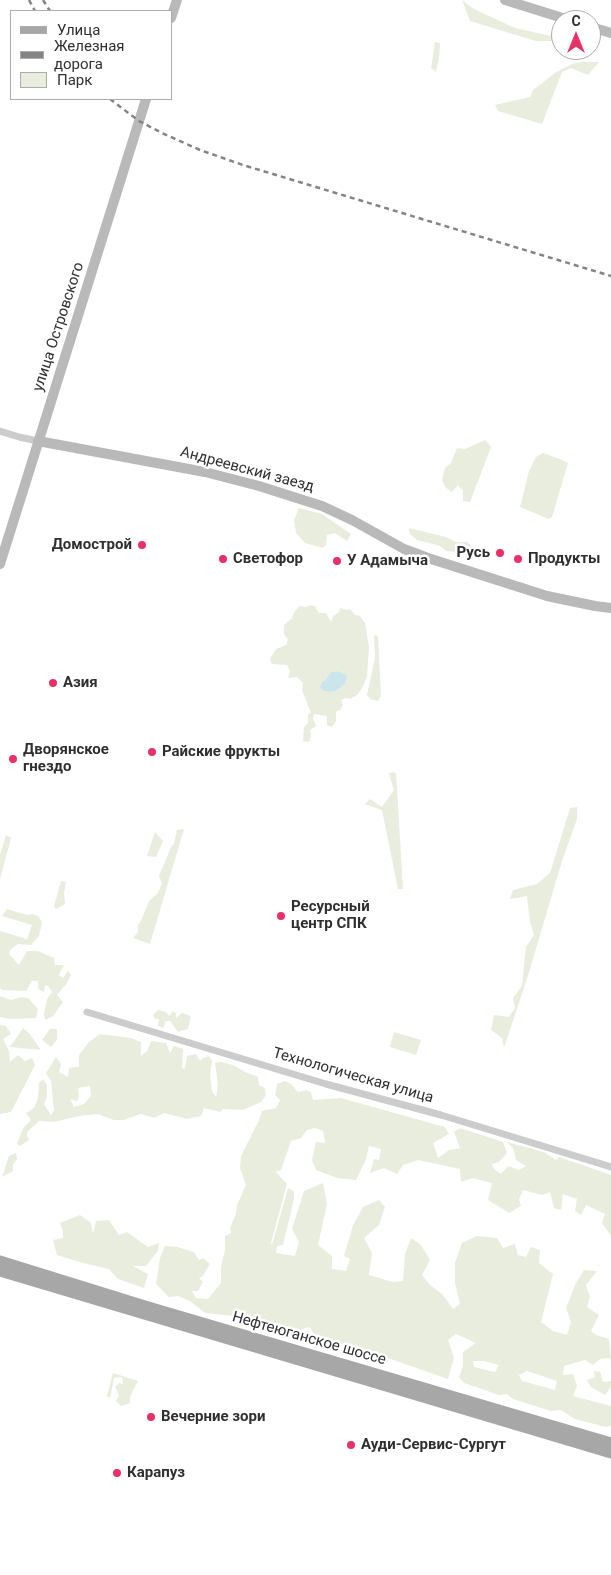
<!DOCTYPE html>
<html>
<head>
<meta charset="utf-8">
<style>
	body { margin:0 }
	#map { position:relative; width:611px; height:1575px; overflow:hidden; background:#fff; font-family:Roboto,sans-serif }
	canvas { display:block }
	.legend { position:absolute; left:10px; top:10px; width:162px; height:90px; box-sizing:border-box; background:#fff; border:1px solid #acacac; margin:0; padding:6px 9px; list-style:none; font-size:15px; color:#2f2f2f }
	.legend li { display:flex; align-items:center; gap:10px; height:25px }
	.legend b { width:25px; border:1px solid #acacac }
	.north { position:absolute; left:551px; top:10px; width:50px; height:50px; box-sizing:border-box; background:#fff; border:1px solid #acacac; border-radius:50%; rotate:0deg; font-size:14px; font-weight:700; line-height:20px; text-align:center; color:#2f2f2f }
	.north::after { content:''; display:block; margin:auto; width:18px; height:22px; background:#e63267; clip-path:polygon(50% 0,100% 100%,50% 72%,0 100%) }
</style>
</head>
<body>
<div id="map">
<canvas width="611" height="1575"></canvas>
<ul class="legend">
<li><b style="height:6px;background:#a7a7a7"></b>Улица</li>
<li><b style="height:6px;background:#848484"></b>Железная дорога</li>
<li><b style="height:14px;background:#e9eddd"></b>Парк</li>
</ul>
<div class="north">С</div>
</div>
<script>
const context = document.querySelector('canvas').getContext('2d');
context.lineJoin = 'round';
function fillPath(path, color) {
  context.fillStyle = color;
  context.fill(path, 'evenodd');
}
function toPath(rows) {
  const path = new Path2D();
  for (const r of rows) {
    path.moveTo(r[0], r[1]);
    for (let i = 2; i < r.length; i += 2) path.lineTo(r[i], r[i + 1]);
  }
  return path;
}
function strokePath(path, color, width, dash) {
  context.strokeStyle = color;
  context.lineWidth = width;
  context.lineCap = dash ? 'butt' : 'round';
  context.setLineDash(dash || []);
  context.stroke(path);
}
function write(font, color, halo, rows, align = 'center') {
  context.font = font + ' Roboto,sans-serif';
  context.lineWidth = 5;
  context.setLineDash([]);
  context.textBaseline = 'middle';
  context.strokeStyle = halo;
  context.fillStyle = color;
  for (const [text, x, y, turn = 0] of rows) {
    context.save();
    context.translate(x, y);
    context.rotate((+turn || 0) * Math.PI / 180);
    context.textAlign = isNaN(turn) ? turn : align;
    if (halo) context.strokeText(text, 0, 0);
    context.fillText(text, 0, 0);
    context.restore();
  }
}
fillPath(toPath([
	[462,0,474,9,515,28,560,38,556,41,536,41,470,21],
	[435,42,440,43,439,59,436,72,431,68],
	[582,62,599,62,588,75,571,68,562,72,542,124,498,111,495,105,530,97,533,90,555,73,572,64],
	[485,440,491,447,470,502,463,501,463,491,458,485,452,492,445,487,442,480,445,468,451,463,457,448,465,449],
	[543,453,560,459,568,463,552,517,549,519,520,507,529,471,536,457],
	[299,508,322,514,351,534,347,541,335,533,327,535,326,545,323,548,305,543,296,533,294,520],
	[409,528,446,537,456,542,467,542,475,549,477,554,446,551,440,546,417,540,410,534],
	[311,605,316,607,316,609,319,613,326,613,331,622,333,616,339,612,340,608,347,610,350,609,355,615,360,616,365,623,369,647,367,676,362,688,357,695,350,699,345,698,341,700,343,705,340,710,336,711,336,721,332,727,327,725,327,716,314,714,313,719,316,726,310,730,311,736,309,742,303,741,304,727,308,723,308,714,311,713,302,690,303,683,297,677,288,678,290,671,287,665,272,664,270,659,276,649,286,645,288,640,284,634,284,625,291,619,295,611,300,606,306,607],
	[337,671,344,674,345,684,336,691,330,692,323,691,322,682,325,680,331,672],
	[374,635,378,636,381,695,378,701,370,699,367,695,375,658],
	[392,772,396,773,403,889,398,889,382,810,365,804,370,799,382,807,394,790,389,774],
	[577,807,577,819,562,861,530,969,504,1048,502,1038,491,1030,494,1015,509,1017,515,1008,513,998,522,986,526,947,534,935,530,922,527,896,510,899,513,890,537,884,550,873,570,808],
	[184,829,150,944,133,938,138,932,138,925,141,921,149,901,157,894,162,884,159,876,171,847,174,844,177,830],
	[155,832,163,841,156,857,147,856],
	[6,835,11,838,0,879,0,855],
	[61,881,66,882,64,893,65,904,56,909,54,906],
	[7,909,27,915,32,914,38,916,42,922,39,936,31,945,18,944,11,949,9,954,19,965,27,951,38,951,54,958,55,965,64,965,59,975,63,978,68,971,71,975,67,983,57,995,63,1002,53,1016,45,1020,44,1014,47,999,52,992,48,986,45,985,44,992,38,989,38,981,32,981,26,991,2,990,0,988,0,931,27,939,32,925,2,916],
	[0,996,11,1000,21,997,28,998,38,1009,36,1018,11,1019,0,1017],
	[158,1010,166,1012,169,1016,173,1011,176,1013,176,1018,182,1013,191,1016,188,1029,178,1032,170,1021,166,1021,163,1028,158,1026,159,1019,155,1019,153,1015],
	[0,1025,6,1026,11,1034,3,1039,9,1051,10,1062,18,1055,25,1061,32,1058,35,1065,11,1112,0,1114],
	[23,1028,29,1033,41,1050,10,1047],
	[50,1029,57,1029,57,1040,51,1047,42,1040],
	[394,1032,421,1040,416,1055,390,1047],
	[100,1034,131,1038,141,1042,141,1056,147,1051,151,1041,166,1043,170,1053,174,1046,183,1049,182,1069,185,1068,187,1056,196,1054,200,1061,203,1058,209,1056,212,1061,210,1075,212,1091,216,1097,218,1085,215,1063,221,1062,233,1065,245,1072,258,1077,259,1085,265,1088,266,1095,261,1102,243,1110,223,1109,220,1112,204,1108,201,1116,187,1119,164,1113,154,1118,141,1114,124,1120,114,1120,97,1114,79,1116,54,1122,39,1121,28,1131,27,1135,29,1140,20,1146,17,1144,23,1128,31,1120,26,1113,34,1108,38,1098,39,1083,43,1079,47,1085,47,1097,44,1104,51,1115,54,1111,51,1081,46,1073,56,1057,61,1064,59,1072,68,1077,69,1068,79,1067,79,1055,89,1042],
	[90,1086,91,1096,84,1104,74,1107,70,1099,77,1101,79,1097,78,1088],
	[285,1081,291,1084,298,1092,306,1090,311,1092,313,1100,341,1098,445,1127,449,1134,433,1143,438,1158,449,1150,460,1148,454,1132,460,1128,503,1142,507,1153,499,1162,492,1164,495,1170,501,1174,508,1166,519,1170,526,1166,516,1160,513,1148,507,1142,544,1152,556,1160,559,1157,611,1175,611,1236,602,1223,605,1214,586,1205,581,1215,575,1211,577,1199,563,1194,561,1210,554,1208,550,1192,542,1195,523,1190,519,1199,521,1206,509,1213,488,1200,492,1183,472,1178,461,1182,460,1169,418,1160,403,1165,397,1174,384,1168,370,1173,374,1159,379,1160,381,1149,369,1146,366,1159,356,1180,337,1178,316,1170,312,1160,316,1142,325,1143,323,1131,315,1128,307,1130,301,1138,291,1141,281,1170,276,1172,287,1184,271,1243,272,1245,288,1188,294,1191,294,1199,283,1245,277,1246,276,1253,295,1256,299,1242,292,1229,304,1191,323,1183,327,1204,318,1245,332,1256,332,1269,346,1271,350,1259,344,1256,353,1225,363,1207,379,1200,385,1207,379,1225,364,1238,372,1253,369,1275,393,1282,403,1281,405,1254,411,1238,421,1245,430,1260,422,1275,430,1285,442,1294,453,1309,460,1304,455,1283,455,1263,462,1243,477,1236,497,1238,503,1248,515,1244,518,1255,526,1257,531,1247,540,1250,539,1263,553,1274,541,1322,553,1331,567,1335,571,1322,566,1308,576,1283,584,1270,597,1271,586,1285,590,1297,587,1307,599,1315,591,1331,596,1335,609,1339,611,1361,609,1358,600,1359,593,1365,585,1360,564,1366,563,1375,573,1374,577,1386,573,1396,611,1406,611,1426,606,1427,575,1419,561,1410,551,1411,513,1399,507,1394,499,1395,464,1383,459,1377,463,1366,463,1352,476,1343,456,1334,448,1340,454,1358,448,1379,365,1350,316,1336,309,1327,294,1332,244,1317,205,1313,190,1301,178,1296,169,1297,156,1284,160,1258,165,1246,177,1247,194,1252,199,1260,203,1258,210,1264,203,1276,199,1278,203,1282,198,1291,192,1291,196,1298,208,1299,221,1283,221,1267,225,1250,225,1236,231,1233,230,1228,236,1214,237,1205,246,1185,240,1168,241,1156,259,1120,262,1111,276,1108,280,1100,275,1095,277,1084],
	[473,1361,484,1361,499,1365,495,1372,474,1367],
	[527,1371,557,1381,555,1390,522,1381,519,1375],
	[16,1153,17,1159,13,1165,13,1171,2,1177,9,1156],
	[80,1215,91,1223,93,1234,96,1221,109,1220,119,1235,127,1232,148,1247,159,1243,158,1251,146,1266,133,1266,148,1274,144,1288,118,1279,109,1269,83,1263,57,1255,53,1240,63,1238,63,1232,60,1223],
	[594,1371,600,1372,603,1382,611,1381,611,1387,605,1395,591,1387,587,1380,595,1377],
	[113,1373,138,1381,130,1397,130,1403,121,1406,116,1401,119,1395,115,1387,119,1383,123,1384,122,1377,114,1378,110,1398,107,1396]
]), '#e9eddd');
fillPath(toPath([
	[337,671,344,674,347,676,345,684,336,691,330,692,323,691,320,687,322,682,325,680,331,672]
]), '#cae6ec');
strokePath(toPath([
	[0,431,19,437,38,441],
	[87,1012,326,1084,441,1115,611,1167]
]), '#ccc', 7);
strokePath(toPath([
	[505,0,569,20],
	[171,18,177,0],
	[591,27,611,33],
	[38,441,205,472,259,486,322,506,352,520,404,549,428,558,547,596,595,606,611,608],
	[0,564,146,99]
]), '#b9b9b9', 10);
strokePath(toPath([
	[0,1261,145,1306,611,1443],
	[0,1271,611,1453]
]), '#a7a7a7', 11);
strokePath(toPath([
	[29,0,35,11],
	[43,0,50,11],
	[110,99,139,121,162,133,200,150,243,165,611,276]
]), '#848484', 2.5, [5, 4]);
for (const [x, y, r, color] of [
	[142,545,5,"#e63267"],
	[500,553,5,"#e63267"],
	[223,559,5,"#e63267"],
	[518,559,5,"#e63267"],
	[337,561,5,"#e63267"],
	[53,683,5,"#e63267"],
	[152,752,5,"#e63267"],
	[13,759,5,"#e63267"],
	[281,916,5,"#e63267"],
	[151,1417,5,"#e63267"],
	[351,1445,5,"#e63267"],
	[117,1473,5,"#e63267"]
]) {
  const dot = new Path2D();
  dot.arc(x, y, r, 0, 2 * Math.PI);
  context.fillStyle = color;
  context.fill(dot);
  strokePath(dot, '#fff', 2);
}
write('15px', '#2f2f2f', '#fff', [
	["улица Островского",59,327,-72],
	["Андреевский заезд",247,470,15],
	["Технологическая улица",353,1076,16],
	["Нефтеюганское шоссе",309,1339,16]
]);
write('bold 15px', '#2f2f2f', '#fff', [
	["Домострой",132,545,"right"],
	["Русь",490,553,"right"],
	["Светофор",233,559],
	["Продукты",528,559],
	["У Адамыча",347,561],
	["Азия",63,683],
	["Дворянское",23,750],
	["гнездо",23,767],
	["Райские фрукты",162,752],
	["Ресурсный",291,907],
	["центр СПК",291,924],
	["Вечерние зори",161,1417],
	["Ауди-Сервис-Сургут",361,1445],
	["Карапуз",127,1473]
], 'left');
</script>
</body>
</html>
